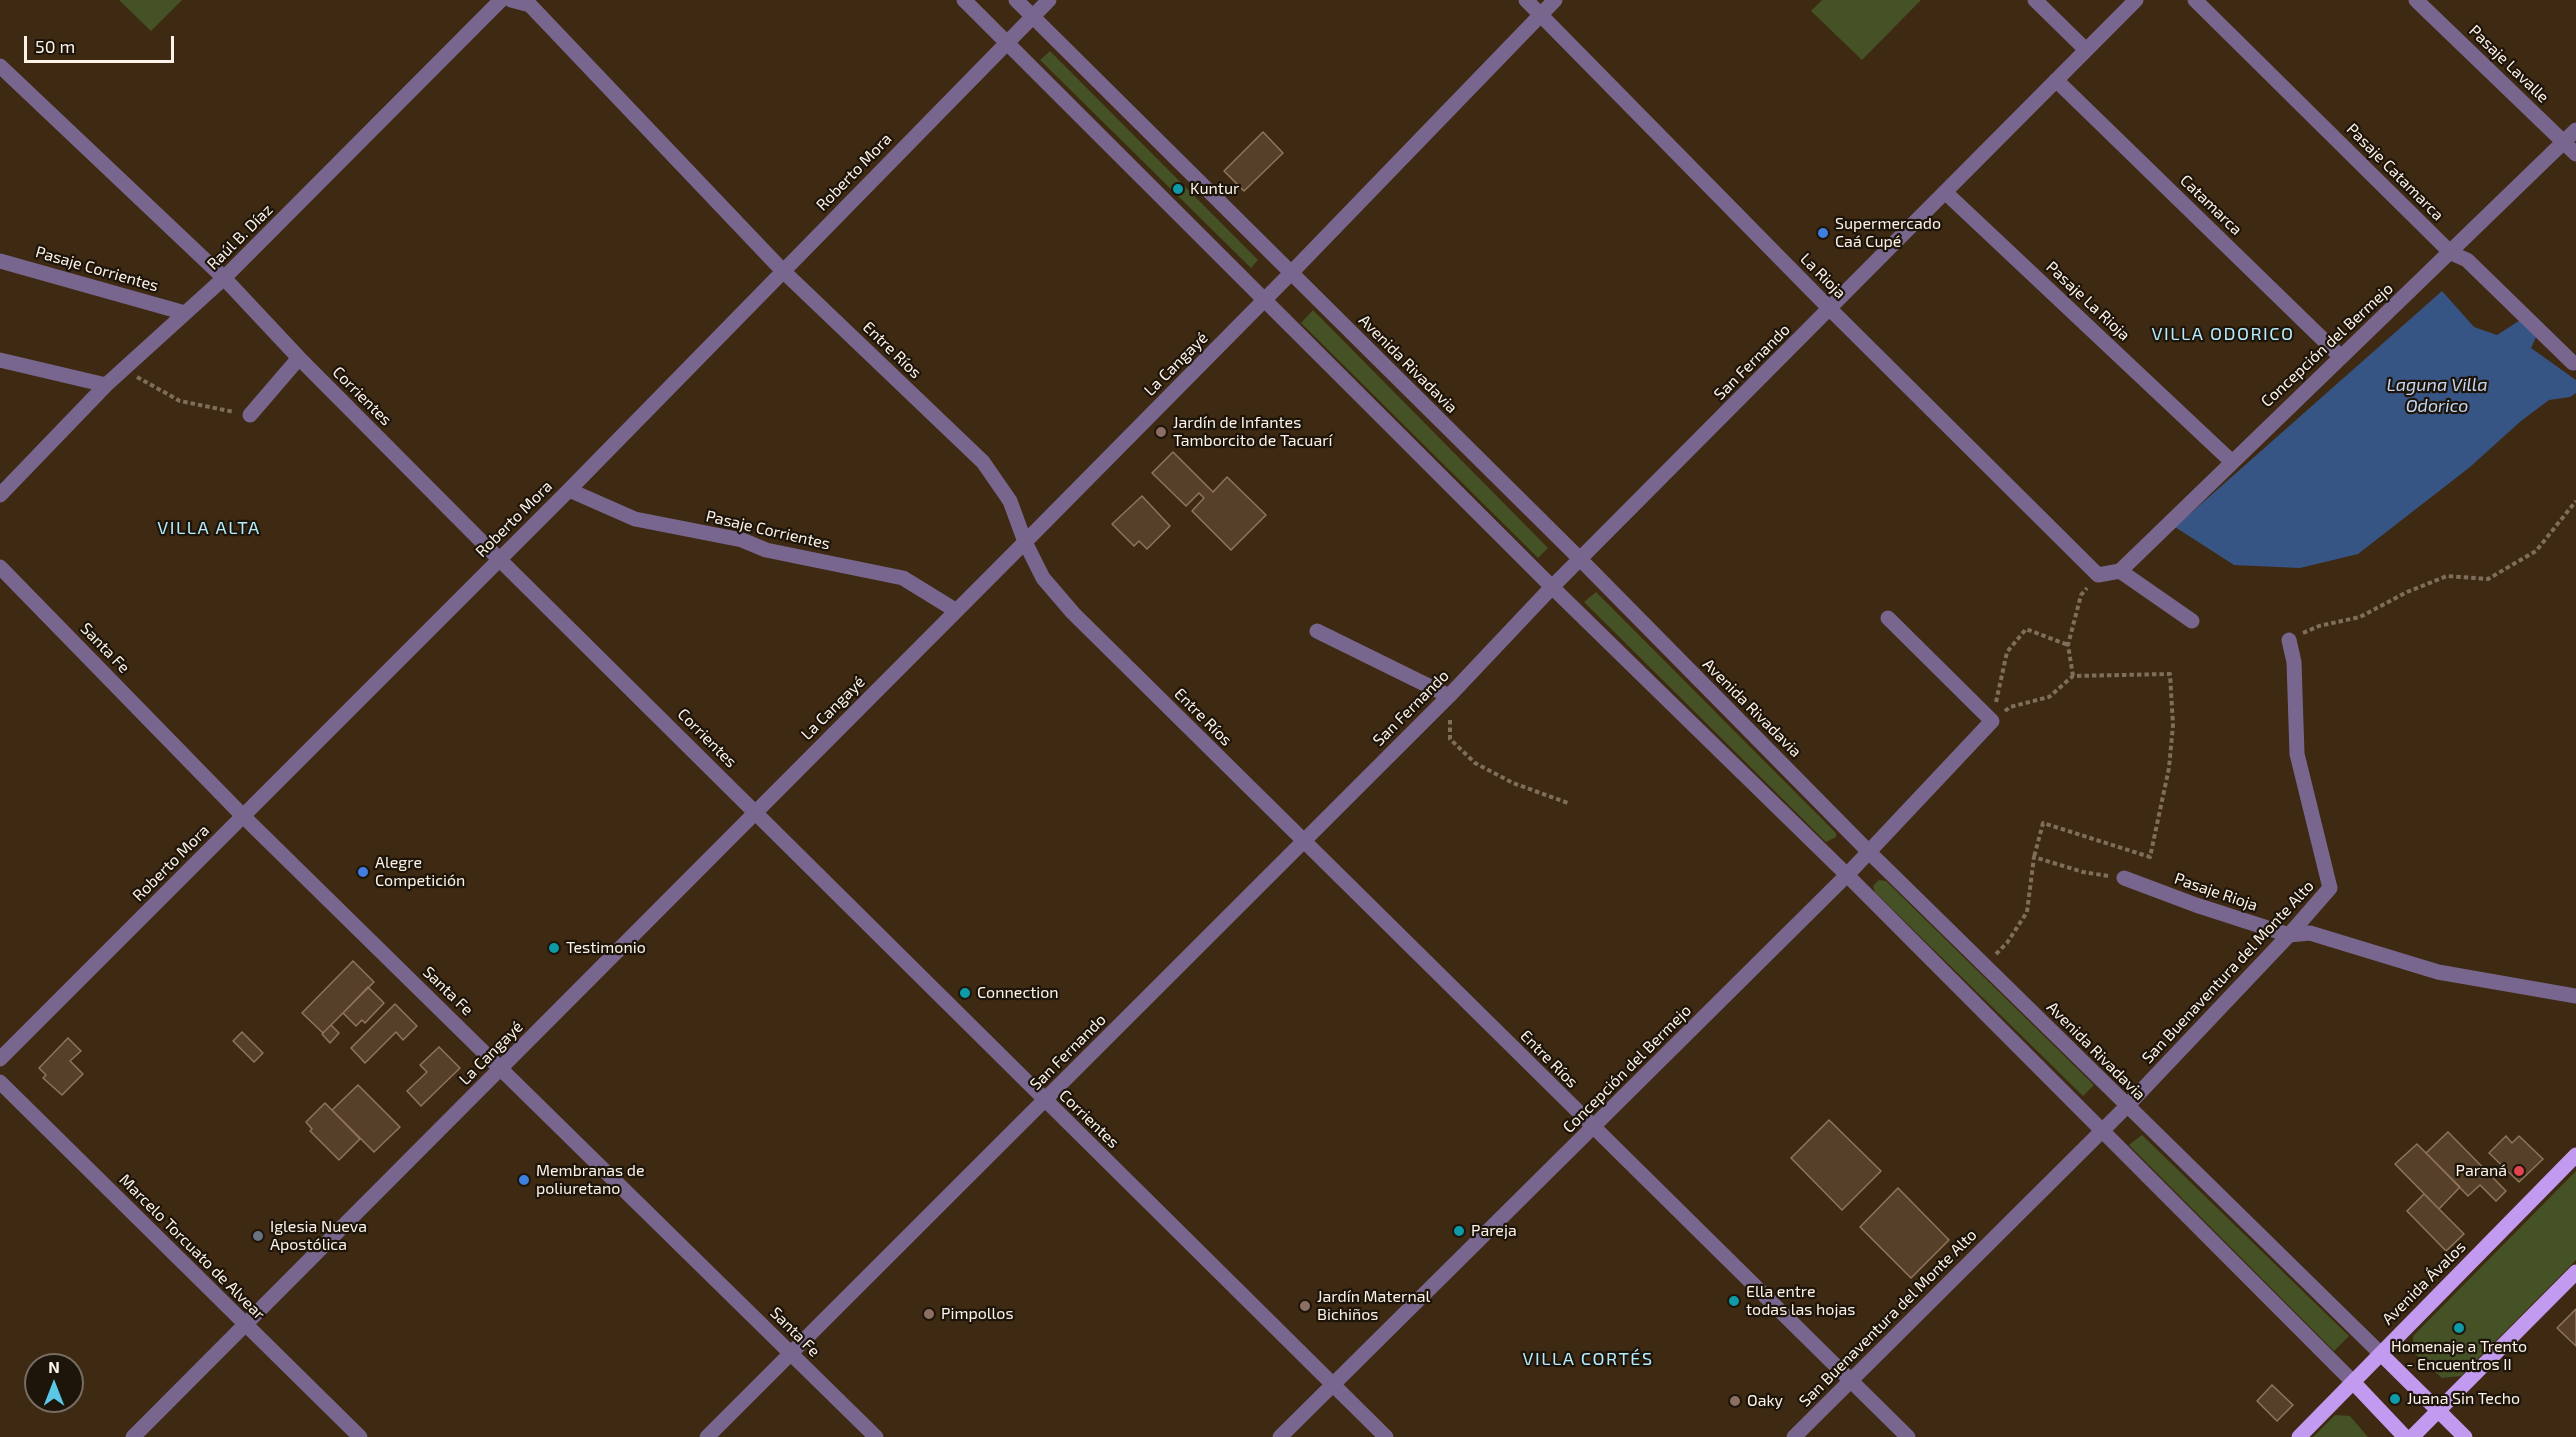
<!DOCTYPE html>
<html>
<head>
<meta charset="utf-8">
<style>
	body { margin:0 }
	#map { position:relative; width:2576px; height:1437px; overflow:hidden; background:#3e2912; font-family:"Exo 2",sans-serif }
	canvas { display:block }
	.north { position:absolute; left:24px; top:1353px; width:60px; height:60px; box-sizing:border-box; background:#1d140a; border:2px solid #776d62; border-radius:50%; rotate:0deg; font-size:16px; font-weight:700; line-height:24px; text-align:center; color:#fdf2e7 }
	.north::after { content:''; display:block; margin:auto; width:21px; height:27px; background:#5ac8e5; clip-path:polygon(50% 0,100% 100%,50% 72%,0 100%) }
	.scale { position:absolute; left:24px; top:36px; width:150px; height:27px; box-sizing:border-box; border:3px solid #fdf2e7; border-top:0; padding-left:8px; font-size:18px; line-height:21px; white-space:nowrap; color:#fdf2e7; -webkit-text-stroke:4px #1d140a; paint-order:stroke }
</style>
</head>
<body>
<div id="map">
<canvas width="2576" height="1437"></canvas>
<div class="north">N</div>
<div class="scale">50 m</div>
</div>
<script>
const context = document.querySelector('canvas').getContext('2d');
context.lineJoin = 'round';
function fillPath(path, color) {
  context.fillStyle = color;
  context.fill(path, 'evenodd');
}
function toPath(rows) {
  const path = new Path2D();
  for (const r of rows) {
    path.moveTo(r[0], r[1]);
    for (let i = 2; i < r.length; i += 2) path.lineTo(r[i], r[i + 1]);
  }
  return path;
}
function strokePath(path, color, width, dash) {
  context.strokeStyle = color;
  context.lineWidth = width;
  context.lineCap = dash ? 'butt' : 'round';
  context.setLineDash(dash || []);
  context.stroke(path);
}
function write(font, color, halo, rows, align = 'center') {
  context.font = font + ' "Exo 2",sans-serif';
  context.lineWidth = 4.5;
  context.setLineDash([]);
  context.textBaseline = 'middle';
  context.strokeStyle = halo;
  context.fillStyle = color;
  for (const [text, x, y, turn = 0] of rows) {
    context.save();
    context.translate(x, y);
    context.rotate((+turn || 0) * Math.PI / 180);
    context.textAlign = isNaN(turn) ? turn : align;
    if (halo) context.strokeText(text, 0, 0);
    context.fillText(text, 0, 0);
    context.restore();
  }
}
fillPath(toPath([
	[119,0,182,0,151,31],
	[1822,0,1921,0,1862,60,1811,11],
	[1050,51,1258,260,1251,268,1040,60],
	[1313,310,1548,548,1538,558,1301,323],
	[1596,592,1836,833,1836,837,1826,842,1584,602],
	[1879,880,1886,881,2094,1085,2083,1096,1875,892,1873,886],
	[2142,1135,2349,1336,2334,1351,2129,1145],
	[2576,1171,2576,1260,2461,1376,2442,1378,2413,1352,2413,1336],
	[2335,1415,2350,1416,2368,1437,2313,1437]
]), '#455226');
fillPath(toPath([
	[2442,291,2474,327,2497,335,2522,319,2537,335,2531,348,2576,380,2576,393,2570,397,2549,400,2521,421,2470,467,2358,554,2300,568,2234,565,2175,527]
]), '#365585');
const building = toPath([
	[1263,132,1283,153,1244,191,1224,171,1263,132],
	[1173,452,1213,492,1227,477,1266,515,1231,550,1192,511,1204,498,1199,493,1186,506,1152,473,1173,452],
	[1142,496,1170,526,1147,549,1139,541,1134,546,1112,524,1142,496],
	[353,961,374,982,323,1033,302,1013,353,961],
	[368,987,384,1003,365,1023,362,1020,356,1026,343,1013,368,987],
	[395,1004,417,1026,403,1040,396,1032,365,1063,351,1048,395,1004],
	[331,1025,339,1033,330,1043,322,1034,331,1025],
	[242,1032,263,1053,254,1062,233,1041,242,1032],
	[68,1038,81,1051,70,1061,83,1074,62,1095,43,1078,46,1075,39,1068,68,1038],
	[439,1047,460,1068,421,1106,407,1091,427,1072,420,1065,439,1047],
	[358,1085,400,1127,374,1152,332,1110,358,1085],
	[325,1103,360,1139,339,1160,310,1131,312,1129,306,1122,325,1103],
	[1829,1120,1881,1171,1842,1210,1791,1158,1829,1120],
	[2448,1132,2506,1191,2496,1201,2480,1185,2468,1196,2426,1153,2448,1132],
	[2506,1136,2512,1143,2519,1136,2543,1159,2519,1182,2489,1153,2506,1136],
	[2417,1144,2460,1187,2439,1209,2395,1164,2417,1144],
	[1898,1188,1949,1240,1911,1278,1860,1227,1898,1188],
	[2424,1194,2464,1234,2446,1251,2407,1211,2424,1194],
	[2576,1309,2576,1346,2557,1328,2576,1309],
	[2272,1385,2293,1405,2277,1421,2257,1401,2272,1385]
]);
fillPath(building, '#574029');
strokePath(building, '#8e755d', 1.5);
strokePath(toPath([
	[137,377,180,401,234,412],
	[2303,633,2319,626,2360,617,2407,592,2447,576,2488,579,2536,551,2576,501],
	[2073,676,2068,645,2081,595,2087,588],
	[1996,702,2007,652,2026,629,2068,645],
	[2005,711,2010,707,2049,697,2073,676,2170,674,2173,725,2169,768,2150,857,2043,823,2034,857],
	[1450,720,1450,739,1475,763,1513,783,1568,803],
	[1996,954,2007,943,2027,912,2034,857,2083,872,2108,876]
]), '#7f6e5b', 4, [4.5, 3]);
strokePath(toPath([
	[511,0,530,5,782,270,983,462,1010,501,1025,542,1043,578,1073,613,1908,1437],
	[964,0,1552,587,1847,875,2353,1382],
	[1016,0,1581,560,1869,852,2381,1354],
	[1526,0,1830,309,2098,575,2120,571,2576,130],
	[2035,0,2086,50],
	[2195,0,2451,253,2467,260,2573,363],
	[2416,0,2576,154],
	[0,66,224,278,299,358,499,559,1386,1437],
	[2056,80,2340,356],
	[1945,192,2231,461],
	[0,261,185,313],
	[0,360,106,385],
	[250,415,299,358],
	[569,490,635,519,742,540,766,550,903,578,955,610],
	[0,495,106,385,224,278,501,0],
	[0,567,243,816,876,1437],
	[2120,571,2192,621],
	[1317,631,1449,696],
	[2124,878,2196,905,2289,935,2310,933,2438,972,2576,996],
	[0,1059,569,490,1049,0],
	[0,1082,360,1437],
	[133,1437,1025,542,1291,273,1555,0],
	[707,1437,1449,696,1552,587,2136,0],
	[1280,1437,1847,875,1992,721,1888,618],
	[1794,1437,2126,1107,2289,935,2330,888,2297,754,2294,662,2289,640]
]), '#78668f', 15);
strokePath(toPath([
	[2381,1354,2465,1437],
	[2353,1382,2405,1437],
	[2299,1437,2576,1155],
	[2412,1437,2576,1272]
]), '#c29bf1', 15);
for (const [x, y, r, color] of [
	[1178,189,6,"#0f9aa8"],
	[1823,233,6,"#3f7fe0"],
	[1161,432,6,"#8d6e63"],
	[363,872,6,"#3f7fe0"],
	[554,948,6,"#0f9aa8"],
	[965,993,6,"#0f9aa8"],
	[2519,1171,6,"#e0444e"],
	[524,1180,6,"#3f7fe0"],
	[1459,1231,6,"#0f9aa8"],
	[258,1236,6,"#6b7280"],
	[1734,1301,6,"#0f9aa8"],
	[1305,1306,6,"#8d6e63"],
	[929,1314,6,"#8d6e63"],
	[2459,1328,6,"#0f9aa8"],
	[2395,1399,6,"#0f9aa8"],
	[1735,1401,6,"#8d6e63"]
]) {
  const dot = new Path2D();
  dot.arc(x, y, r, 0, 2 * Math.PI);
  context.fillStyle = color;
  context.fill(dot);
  strokePath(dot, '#1d140a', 2);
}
write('16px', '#fdf2e7', '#1d140a', [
	["Pasaje Lavalle",2509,64,44],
	["Roberto Mora",854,172,-46],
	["Pasaje Catamarca",2395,172,45],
	["Catamarca",2211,205,44],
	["Raúl B. Díaz",240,237,-45],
	["Pasaje Corrientes",97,269,16],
	["La Rioja",1823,276,45],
	["Pasaje La Rioja",2088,301,43],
	["Concepción del Bermejo",2327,345,-43],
	["Entre Ríos",892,350,44],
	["San Fernando",1752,362,-45],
	["La Cangayé",1176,364,-45],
	["Avenida Rivadavia",1408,364,45],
	["Corrientes",362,396,45],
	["Roberto Mora",514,519,-45],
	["Pasaje Corrientes",768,530,13],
	["Santa Fe",105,648,46],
	["La Cangayé",833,708,-45],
	["San Fernando",1411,708,-45],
	["Avenida Rivadavia",1752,708,45],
	["Entre Ríos",1203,717,45],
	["Corrientes",707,738,45],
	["Roberto Mora",171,863,-45],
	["Pasaje Rioja",2216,892,19],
	["San Buenaventura del Monte Alto",2228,972,-47],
	["Santa Fe",448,991,44],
	["Avenida Rivadavia",2096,1051,45],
	["San Fernando",1068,1052,-45],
	["La Cangayé",491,1053,-45],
	["Entre Ríos",1549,1059,45],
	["Concepción del Bermejo",1627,1069,-45],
	["Corrientes",1089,1119,44],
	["Marcelo Torcuato de Alvear",192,1247,45],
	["Avenida Ávalos",2424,1283,-45],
	["San Buenaventura del Monte Alto",1888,1318,-45],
	["Santa Fe",795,1332,45]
]);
write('16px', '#fdf2e7', '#1d140a', [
	["Kuntur",1190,189],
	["Supermercado",1835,224],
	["Caá Cupé",1835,242],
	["Jardín de Infantes",1173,423],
	["Tamborcito de Tacuarí",1173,441],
	["Alegre",375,863],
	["Competición",375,881],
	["Testimonio",566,948],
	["Connection",977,993],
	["Membranas de",536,1171],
	["poliuretano",536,1189],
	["Paraná",2507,1171,"right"],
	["Iglesia Nueva",270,1227],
	["Apostólica",270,1245],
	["Pareja",1471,1231],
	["Ella entre",1746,1292],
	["todas las hojas",1746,1310],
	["Jardín Maternal",1317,1297],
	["Bichiños",1317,1315],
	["Pimpollos",941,1314],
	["Homenaje a Trento",2459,1347,"center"],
	["- Encuentros II",2459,1365,"center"],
	["Juana Sin Techo",2407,1399],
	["Oaky",1747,1401]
], 'left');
context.letterSpacing = '1.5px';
write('18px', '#b5ebfc', '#1d140a', [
	["VILLA ODORICO",2223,334],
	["VILLA ALTA",209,528],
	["VILLA CORTÉS",1588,1359]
]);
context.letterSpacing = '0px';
write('italic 18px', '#c4d8f6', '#1d140a', [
	["Laguna Villa",2437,385],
	["Odorico",2437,406]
]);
</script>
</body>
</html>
